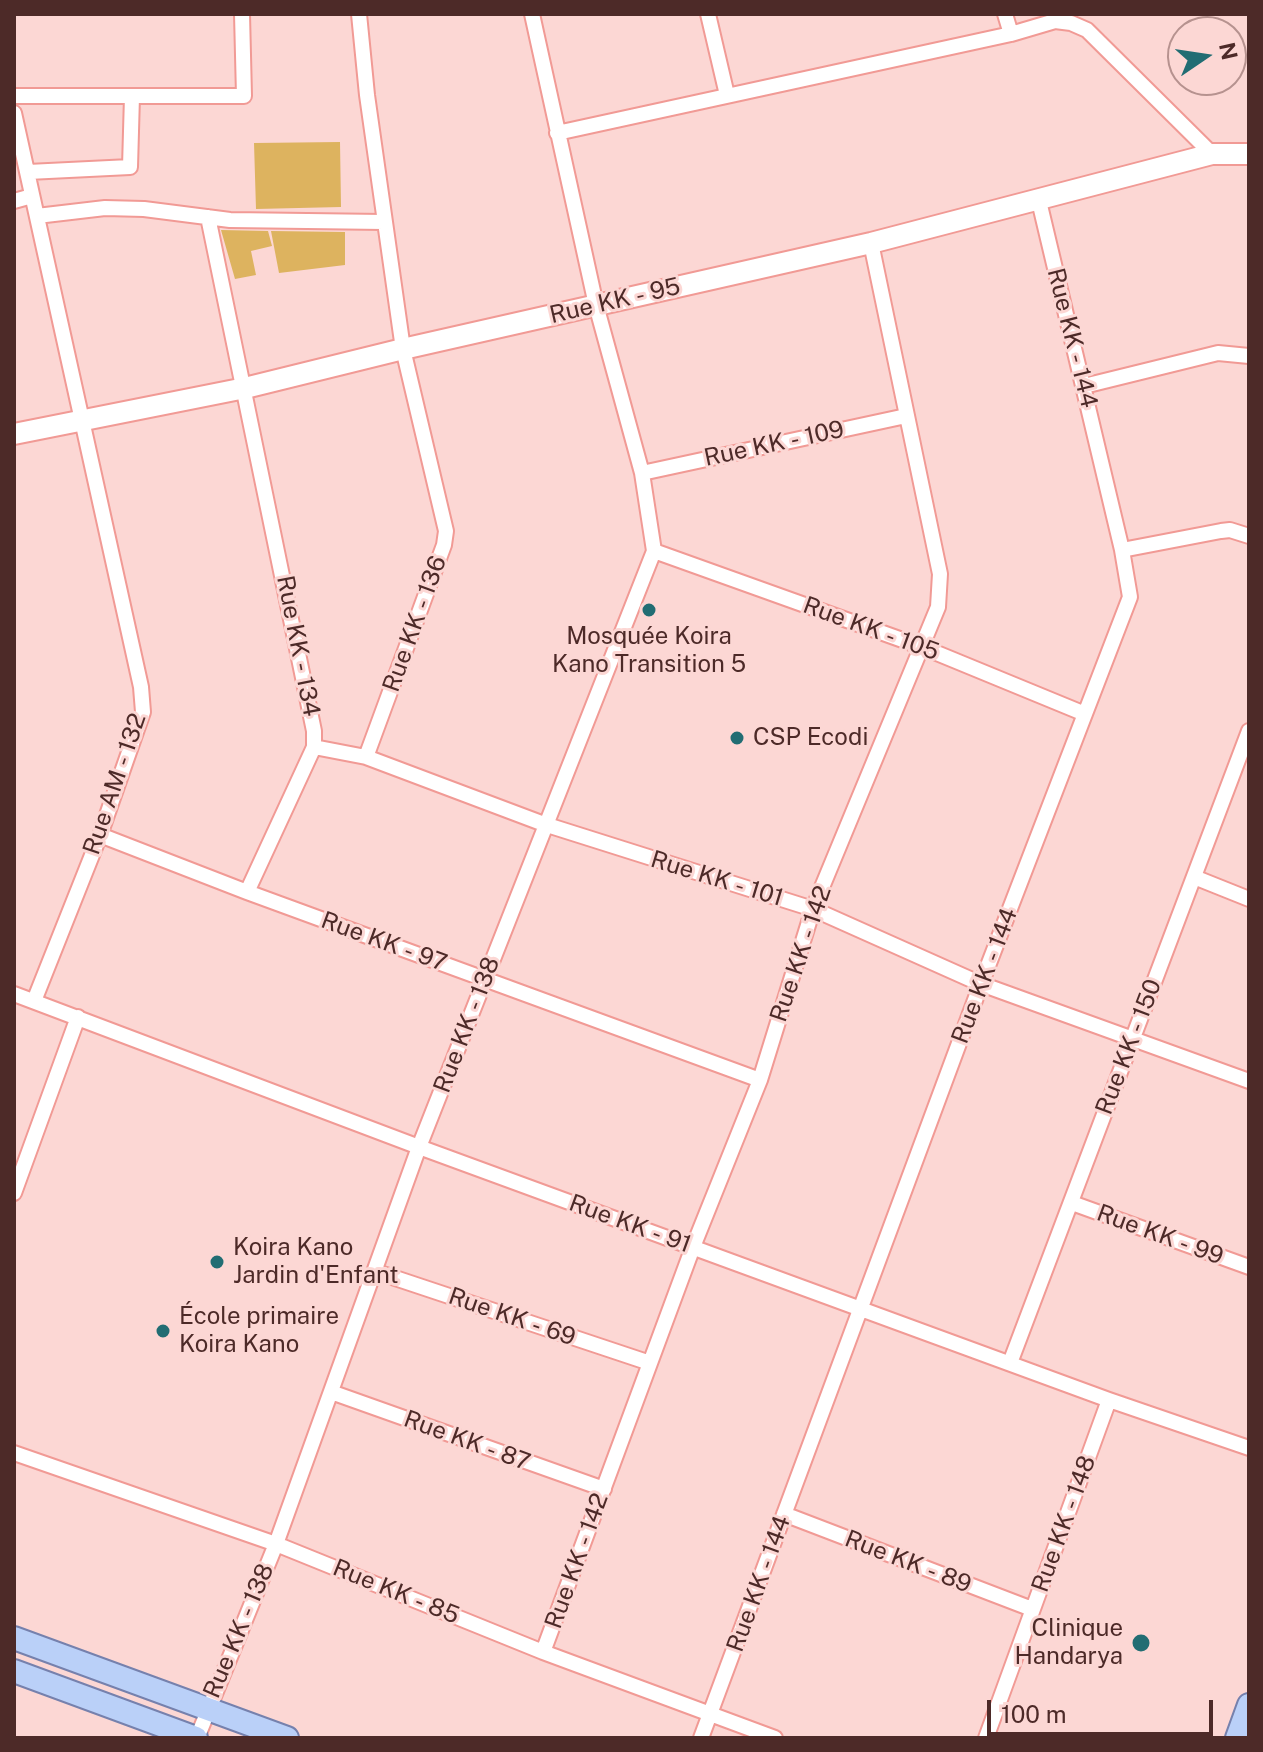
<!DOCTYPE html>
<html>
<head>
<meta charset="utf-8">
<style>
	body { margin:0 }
	#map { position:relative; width:1263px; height:1752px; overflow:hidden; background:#fcd7d4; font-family:"Public Sans",sans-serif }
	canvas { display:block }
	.frame { position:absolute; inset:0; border:16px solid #4d2a28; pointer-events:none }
	.north { position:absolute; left:1167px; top:16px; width:80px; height:80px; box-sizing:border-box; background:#fcd7d4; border:2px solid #b6928f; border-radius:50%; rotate:77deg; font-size:22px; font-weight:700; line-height:32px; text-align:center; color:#4d2a28 }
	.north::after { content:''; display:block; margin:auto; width:28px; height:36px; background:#226d73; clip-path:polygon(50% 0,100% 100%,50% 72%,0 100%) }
	.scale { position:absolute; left:987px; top:1700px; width:226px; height:36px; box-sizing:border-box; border:4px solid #4d2a28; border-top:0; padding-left:10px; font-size:24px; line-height:28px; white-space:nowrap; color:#4d2a28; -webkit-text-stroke:6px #fcd7d4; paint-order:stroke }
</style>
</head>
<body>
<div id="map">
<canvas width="1263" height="1752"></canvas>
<div class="frame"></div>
<div class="north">N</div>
<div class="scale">100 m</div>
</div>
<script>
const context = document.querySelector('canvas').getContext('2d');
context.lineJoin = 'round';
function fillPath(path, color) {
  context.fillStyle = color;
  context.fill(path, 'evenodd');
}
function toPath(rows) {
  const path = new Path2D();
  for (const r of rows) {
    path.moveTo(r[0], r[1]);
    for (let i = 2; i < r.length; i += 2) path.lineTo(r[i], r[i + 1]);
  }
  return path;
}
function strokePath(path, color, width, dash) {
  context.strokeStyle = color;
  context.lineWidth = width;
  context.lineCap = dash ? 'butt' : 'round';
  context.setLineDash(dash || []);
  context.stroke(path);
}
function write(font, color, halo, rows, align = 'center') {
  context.font = font + ' "Public Sans",sans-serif';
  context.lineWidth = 6;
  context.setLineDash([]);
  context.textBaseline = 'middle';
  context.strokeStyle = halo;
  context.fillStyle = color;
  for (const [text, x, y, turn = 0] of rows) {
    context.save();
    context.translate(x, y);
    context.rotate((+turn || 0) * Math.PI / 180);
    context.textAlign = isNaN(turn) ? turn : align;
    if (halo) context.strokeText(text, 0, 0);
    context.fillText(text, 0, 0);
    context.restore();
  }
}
fillPath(toPath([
	[340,142,341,207,256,209,254,143],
	[221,230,268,231,272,246,251,251,256,275,235,279],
	[271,231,345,232,345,265,279,273]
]), '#ddb35f');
const street = toPath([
	[359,14,367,95,403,349,446,531,444,545,366,757],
	[708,14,727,95],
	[1005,14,1011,34],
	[14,96,244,96,242,14],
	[14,113,141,687,143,712,100,835,34,1001],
	[557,133,1011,34,1055,21,1071,23,1087,30,1212,154],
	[28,172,130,167,132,96],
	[14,201,32,196],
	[37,216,105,208,144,209,230,220,384,222],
	[208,217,314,731,314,747,247,892],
	[1084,386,1218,353,1249,356],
	[642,473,906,416],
	[1122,550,1221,531,1230,530,1249,536],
	[654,551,922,647,1085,714],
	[314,747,366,757,544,824,813,909,981,984,1249,1081],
	[100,835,247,892,760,1080],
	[1194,877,1249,899],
	[14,994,419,1147,1109,1400,1249,1448],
	[14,1193,78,1017],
	[1072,1203,1249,1267],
	[374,1271,650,1363],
	[1010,1363,1249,731],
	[331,1392,604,1489],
	[14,1453,276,1544,543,1652,775,1738],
	[784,1514,1032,1609],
	[543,1652,693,1247,760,1080,813,909,938,607,940,574,871,243],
	[197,1738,276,1544,419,1147,654,551,642,473,596,305,532,14],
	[701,1738,981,984,1130,597,1122,550,1039,201],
	[986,1738,1109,1400]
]);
const secondary = toPath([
	[14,434,245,388,403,349,871,243,1212,154,1249,154]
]);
const primary = toPath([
	[14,1638,287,1738],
	[14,1671,196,1738],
	[1237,1738,1249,1705]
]);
strokePath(street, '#f19a95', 18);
strokePath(secondary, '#f19a95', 24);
strokePath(primary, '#7681ad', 26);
strokePath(street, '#fff', 14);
strokePath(secondary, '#fff', 20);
strokePath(primary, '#bad0f8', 22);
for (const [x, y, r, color] of [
	[649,610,8,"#226d73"],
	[737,738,8,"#226d73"],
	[217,1262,8,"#226d73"],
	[163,1331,8,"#226d73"],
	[1141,1643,10,"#226d73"]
]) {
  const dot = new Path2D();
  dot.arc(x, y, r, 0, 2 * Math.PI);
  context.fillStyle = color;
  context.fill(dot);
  strokePath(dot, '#fcd7d4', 3);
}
write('24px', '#4d2a28', '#fcd7d4', [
	["Rue KK - 95",615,301,-13],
	["Rue KK - 144",1072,338,76],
	["Rue KK - 109",774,444,-12],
	["Rue KK - 136",415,624,-70],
	["Rue KK - 105",871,629,20],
	["Rue KK - 134",298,646,79],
	["Rue AM - 132",115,784,-71],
	["Rue KK - 101",717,879,17],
	["Rue KK - 97",384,942,20],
	["Rue KK - 142",801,954,-71],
	["Rue KK - 144",985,976,-69],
	["Rue KK - 138",467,1025,-69],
	["Rue KK - 150",1129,1047,-69],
	["Rue KK - 91",630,1224,20],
	["Rue KK - 99",1160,1235,20],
	["Rue KK - 69",512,1317,19],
	["Rue KK - 87",467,1441,20],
	["Rue KK - 148",1064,1524,-70],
	["Rue KK - 142",577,1561,-70],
	["Rue KK - 89",908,1562,21],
	["Rue KK - 144",759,1584,-70],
	["Rue KK - 85",396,1592,22],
	["Rue KK - 138",239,1631,-67]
]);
write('24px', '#4d2a28', '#fcd7d4', [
	["Mosquée Koira",649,637,"center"],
	["Kano Transition 5",649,665,"center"],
	["CSP Ecodi",753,738],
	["Koira Kano",233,1248],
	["Jardin d'Enfant",233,1276],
	["École primaire",179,1317],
	["Koira Kano",179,1345],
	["Clinique",1123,1629,"right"],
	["Handarya",1123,1657,"right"]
], 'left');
</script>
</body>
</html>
